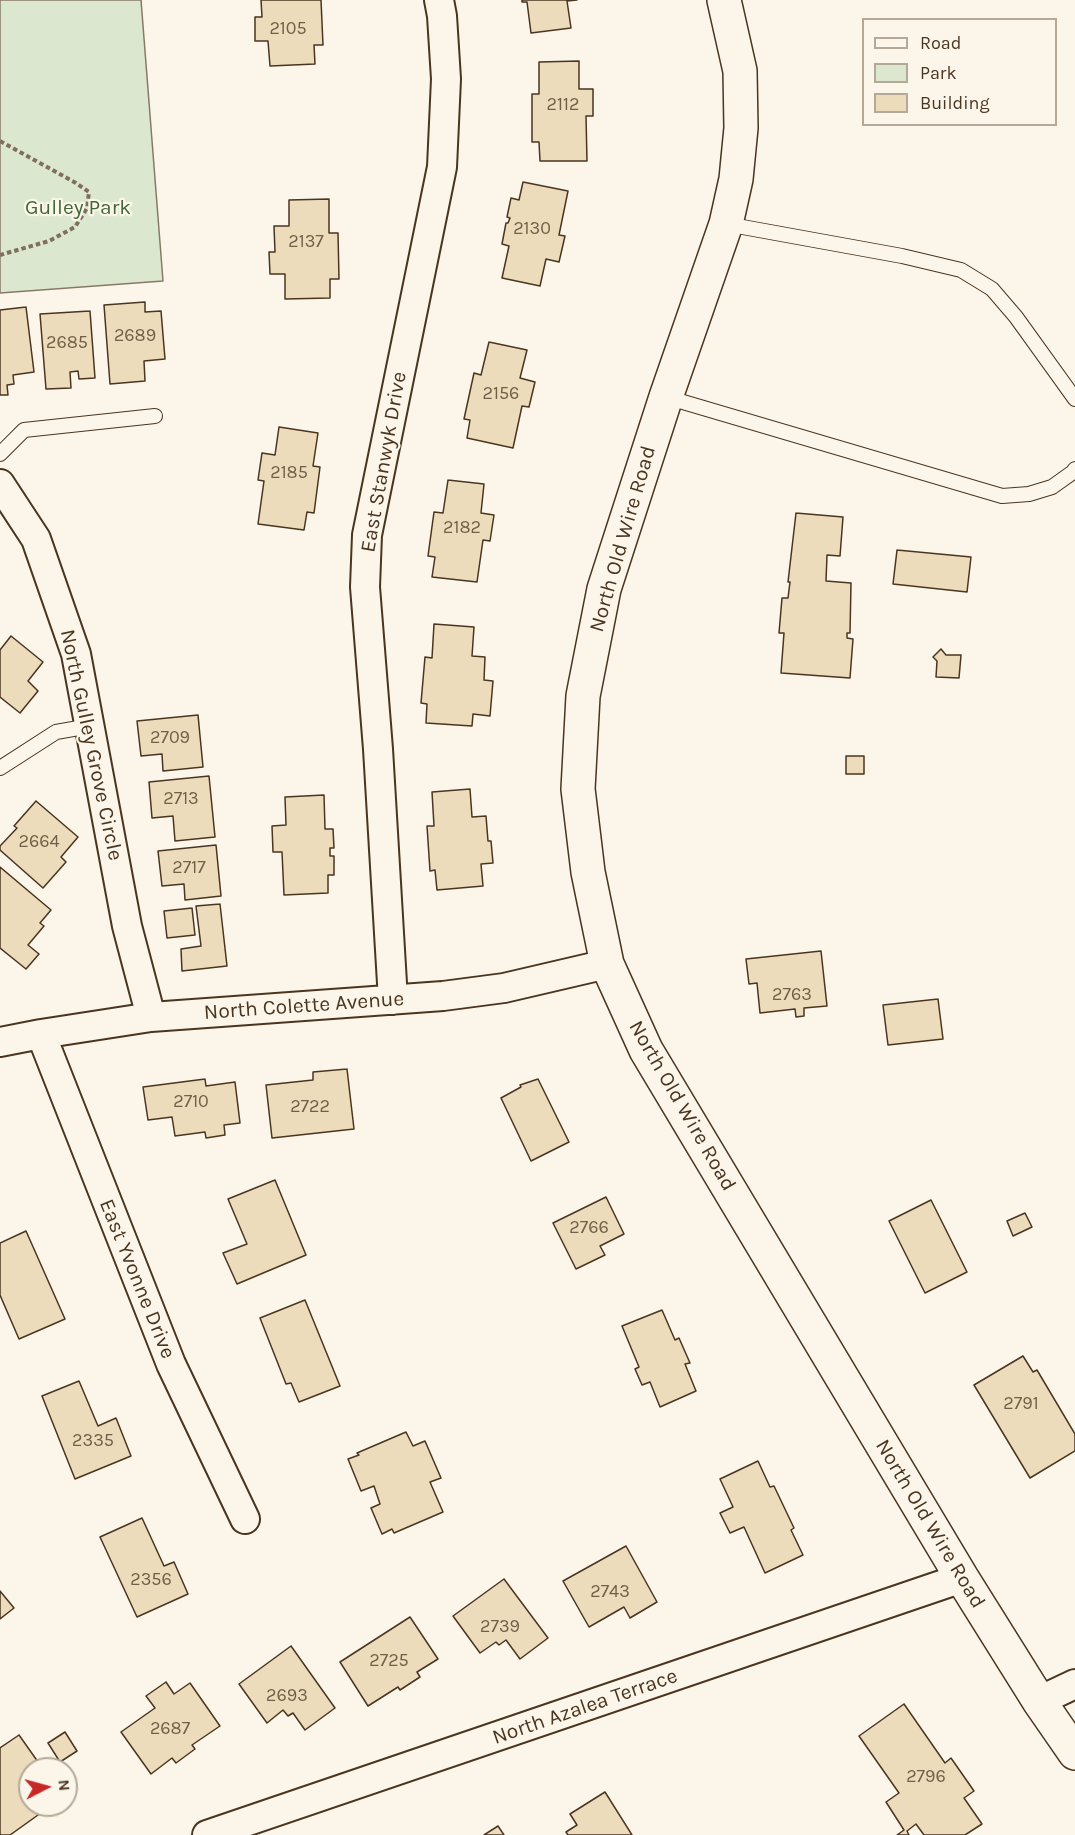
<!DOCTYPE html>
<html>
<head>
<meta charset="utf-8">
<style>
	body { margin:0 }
	#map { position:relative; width:1075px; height:1835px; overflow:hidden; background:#fbf6e9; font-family:Karla,sans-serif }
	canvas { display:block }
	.legend { position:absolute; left:862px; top:18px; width:195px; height:108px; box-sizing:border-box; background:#fbf6e9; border:2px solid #b4a999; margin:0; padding:8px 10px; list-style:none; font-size:18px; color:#4a3520 }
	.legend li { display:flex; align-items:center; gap:12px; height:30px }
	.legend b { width:30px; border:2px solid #b4a999 }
	.north { position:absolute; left:18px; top:1757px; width:60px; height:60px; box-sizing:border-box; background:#fbf6e9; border:2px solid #b4a999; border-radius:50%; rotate:84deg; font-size:16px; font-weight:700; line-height:24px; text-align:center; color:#4a3520 }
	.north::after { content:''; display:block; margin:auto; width:21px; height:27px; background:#c62828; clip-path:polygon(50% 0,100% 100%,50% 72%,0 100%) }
</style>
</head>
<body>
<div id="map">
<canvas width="1075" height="1835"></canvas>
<ul class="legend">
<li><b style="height:8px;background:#fbf6e9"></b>Road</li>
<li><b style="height:16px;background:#dce7d0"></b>Park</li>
<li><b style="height:16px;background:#ecdcbc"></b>Building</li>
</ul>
<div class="north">N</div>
</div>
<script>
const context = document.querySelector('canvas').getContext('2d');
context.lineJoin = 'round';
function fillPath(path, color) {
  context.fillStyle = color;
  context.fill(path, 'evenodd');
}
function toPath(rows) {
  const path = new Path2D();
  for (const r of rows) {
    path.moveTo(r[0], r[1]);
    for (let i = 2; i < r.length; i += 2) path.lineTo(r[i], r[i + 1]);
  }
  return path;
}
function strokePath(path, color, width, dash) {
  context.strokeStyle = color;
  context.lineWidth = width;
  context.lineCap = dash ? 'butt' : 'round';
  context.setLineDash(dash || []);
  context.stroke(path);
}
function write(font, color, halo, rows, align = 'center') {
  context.font = font + ' Karla,sans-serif';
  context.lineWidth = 4.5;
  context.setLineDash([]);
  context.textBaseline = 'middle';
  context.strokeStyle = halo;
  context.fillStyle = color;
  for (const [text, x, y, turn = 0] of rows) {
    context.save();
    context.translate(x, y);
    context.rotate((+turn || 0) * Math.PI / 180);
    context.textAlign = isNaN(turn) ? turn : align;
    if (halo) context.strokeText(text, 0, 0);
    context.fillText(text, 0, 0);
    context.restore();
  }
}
const green = toPath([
	[0,0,141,0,163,281,0,293,0,0]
]);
fillPath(green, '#dce7d0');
strokePath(green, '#887966', 1.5);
const building = toPath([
	[261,0,321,0,323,45,314,45,315,64,270,66,268,41,255,41,255,17,262,17,261,0],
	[522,0,577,0,567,1,571,28,531,33,527,2,522,2,522,0],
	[579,61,579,89,593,89,593,116,586,116,587,161,540,161,539,142,532,142,532,94,539,94,539,62,579,61],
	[523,182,568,191,559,235,565,236,559,262,546,259,540,286,502,278,509,246,502,244,506,223,508,223,510,218,507,217,511,198,519,200,523,182],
	[329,199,329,233,338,233,339,279,330,279,330,298,285,299,285,274,270,274,269,252,275,252,274,226,289,226,289,200,329,199],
	[145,302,145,312,161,311,165,359,144,361,145,381,110,384,104,305,145,302],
	[26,307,34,372,13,375,14,384,7,385,8,395,0,395,0,310,26,307],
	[90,311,95,378,79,379,78,371,70,372,71,388,46,389,40,314,90,311],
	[489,342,527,350,520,378,535,382,529,407,522,406,513,448,467,438,470,420,464,419,474,373,481,375,489,342],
	[279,427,318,433,313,466,320,467,314,513,307,512,304,530,258,524,264,481,258,480,262,453,275,455,279,427],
	[448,480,484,484,481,513,494,515,490,541,483,540,477,582,432,577,435,557,428,556,434,512,443,513,448,480],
	[796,513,843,517,840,556,827,555,826,581,851,583,850,633,847,633,847,638,853,639,850,678,781,673,784,633,779,633,782,598,788,598,790,582,788,582,796,513],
	[897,550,971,557,967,592,893,584,897,550],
	[434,624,474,627,472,656,485,657,484,680,493,681,490,716,473,714,472,726,426,723,427,704,421,703,425,657,432,658,434,624],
	[11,636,43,662,28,681,38,691,20,713,0,697,0,650,11,636],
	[941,649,946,655,961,655,959,678,936,677,937,661,933,657,941,649],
	[198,715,203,767,163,771,162,754,141,756,137,721,198,715],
	[846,756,864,756,864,774,846,774,846,756],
	[209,776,215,837,175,841,173,816,152,818,149,782,209,776],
	[470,789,472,817,486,816,488,841,491,841,493,863,481,864,483,886,437,890,435,870,430,871,427,826,434,826,432,792,470,789],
	[324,795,325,829,333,829,334,848,330,848,330,856,334,856,334,875,328,875,328,893,284,895,282,852,273,852,272,826,286,825,285,797,324,795],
	[36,801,78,837,61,857,66,862,43,888,0,850,0,846,17,828,14,826,36,801],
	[216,845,221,896,185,900,184,884,162,886,158,851,216,845],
	[0,867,51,910,40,923,44,926,28,945,39,954,26,969,0,948,0,867],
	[220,904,227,966,182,971,181,949,201,946,196,906,220,904],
	[192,908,195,935,167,938,164,911,192,908],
	[821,951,827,1006,804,1008,804,1016,796,1017,795,1009,760,1013,757,983,749,984,746,959,821,951],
	[938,999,943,1039,888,1045,883,1005,938,999],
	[347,1069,354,1129,272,1138,266,1085,313,1080,313,1072,347,1069],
	[205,1079,206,1086,235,1082,240,1123,224,1125,225,1135,206,1138,205,1132,175,1136,172,1117,148,1120,143,1087,205,1079],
	[538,1079,569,1142,531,1161,501,1098,521,1087,520,1085,538,1079],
	[275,1180,306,1255,237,1284,223,1253,247,1244,228,1199,275,1180],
	[606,1197,624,1234,600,1246,605,1255,576,1269,553,1223,606,1197],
	[931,1200,967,1272,925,1293,889,1221,931,1200],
	[1025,1213,1032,1227,1013,1236,1007,1221,1025,1213],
	[26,1231,65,1319,19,1339,0,1295,0,1243,26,1231],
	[305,1300,340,1386,299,1402,291,1383,286,1384,260,1318,305,1300],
	[662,1310,675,1340,679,1338,690,1363,685,1364,696,1391,660,1407,650,1382,642,1385,635,1369,639,1367,622,1326,662,1310],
	[1023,1356,1033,1372,1037,1370,1075,1434,1075,1451,1030,1478,974,1385,1023,1356],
	[79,1381,98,1426,116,1418,131,1456,75,1479,42,1396,79,1381],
	[406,1432,413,1446,425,1441,441,1478,430,1482,443,1512,394,1533,392,1529,382,1534,371,1508,380,1504,374,1486,361,1491,348,1459,359,1455,357,1453,406,1432],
	[758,1461,770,1487,774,1486,794,1528,791,1530,803,1555,765,1573,744,1527,730,1533,720,1513,733,1507,720,1479,758,1461],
	[142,1518,164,1566,174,1562,188,1594,137,1617,100,1537,142,1518],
	[626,1546,657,1602,630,1618,624,1607,589,1627,563,1581,626,1546],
	[504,1579,548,1638,520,1659,506,1640,499,1645,496,1642,480,1653,453,1616,504,1579],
	[0,1591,14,1608,0,1619,0,1591],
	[410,1617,438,1659,417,1672,420,1677,400,1690,398,1687,368,1706,340,1662,410,1617],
	[291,1646,335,1708,305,1730,293,1713,288,1716,283,1710,267,1723,239,1684,291,1646],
	[166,1682,174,1694,190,1683,220,1726,192,1745,195,1749,176,1763,172,1758,151,1774,121,1732,155,1708,146,1696,166,1682],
	[904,1704,945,1763,951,1758,974,1791,964,1798,982,1824,965,1835,924,1835,916,1824,907,1831,909,1835,897,1835,904,1830,886,1802,899,1793,859,1736,904,1704],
	[65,1732,77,1751,60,1762,48,1743,65,1732],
	[19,1735,43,1769,30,1769,30,1805,52,1805,10,1835,0,1835,0,1748,19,1735],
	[605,1792,632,1835,568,1835,566,1832,577,1825,570,1814,605,1792],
	[498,1826,504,1835,484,1835,498,1826]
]);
fillPath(building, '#ecdcbc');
strokePath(building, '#4a3520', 1.5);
const service = toPath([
	[726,224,902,256,961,270,992,289,1016,317,1075,399],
	[666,397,1002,496,1029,494,1052,487,1073,472,1075,469],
	[0,454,24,430,155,416],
	[0,768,56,732,90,726]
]);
const minor = toPath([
	[0,484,36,539,76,654,127,926,151,1017],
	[393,1000,378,749,365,587,367,535,442,167,446,79,442,16,439,0],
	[41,1034,171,1364,245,1519],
	[0,1042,41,1034,151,1017,443,996,504,988,607,964],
	[1039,1701,1075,1684],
	[207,1835,962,1578]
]);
const tertiary = toPath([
	[724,0,740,71,741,128,736,179,726,224,666,397,604,589,583,696,578,789,588,872,607,964,646,1050,962,1578,1039,1701,1075,1753]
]);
strokePath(service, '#4a3520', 16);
strokePath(minor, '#4a3520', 32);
strokePath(tertiary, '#4a3520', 36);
strokePath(toPath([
	[0,141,76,183,89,192,87,208,75,227,49,241,0,255]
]), '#7f6f5c', 4, [4.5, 3]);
strokePath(service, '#fbf6e9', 14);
strokePath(minor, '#fbf6e9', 28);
strokePath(tertiary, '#fbf6e9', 33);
write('18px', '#725f47', null, [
	["2105",288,29],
	["2112",563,105],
	["2130",532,229],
	["2137",306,242],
	["2689",135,336],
	["2685",67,343],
	["2156",501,394],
	["2185",289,473],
	["2182",462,528],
	["2709",170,738],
	["2713",181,799],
	["2664",39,842],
	["2717",189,868],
	["2763",792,995],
	["2710",191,1102],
	["2722",310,1107],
	["2766",589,1228],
	["2791",1021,1404],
	["2335",93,1441],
	["2356",151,1580],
	["2743",610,1592],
	["2739",500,1627],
	["2725",389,1661],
	["2693",287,1696],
	["2687",170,1729],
	["2796",926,1777]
]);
write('21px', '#436837', '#fbf6e9', [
	["Gulley Park",78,208]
]);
write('21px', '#4a3520', '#fbf6e9', [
	["East Stanwyk Drive",384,462,-80],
	["North Old Wire Road",623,539,-74],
	["North Gulley Grove Circle",91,745,78],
	["North Colette Avenue",304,1006,-4],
	["North Old Wire Road",682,1106,60],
	["East Yvonne Drive",137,1279,68],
	["North Old Wire Road",930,1524,59],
	["North Azalea Terrace",585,1707,-19]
]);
</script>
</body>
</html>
